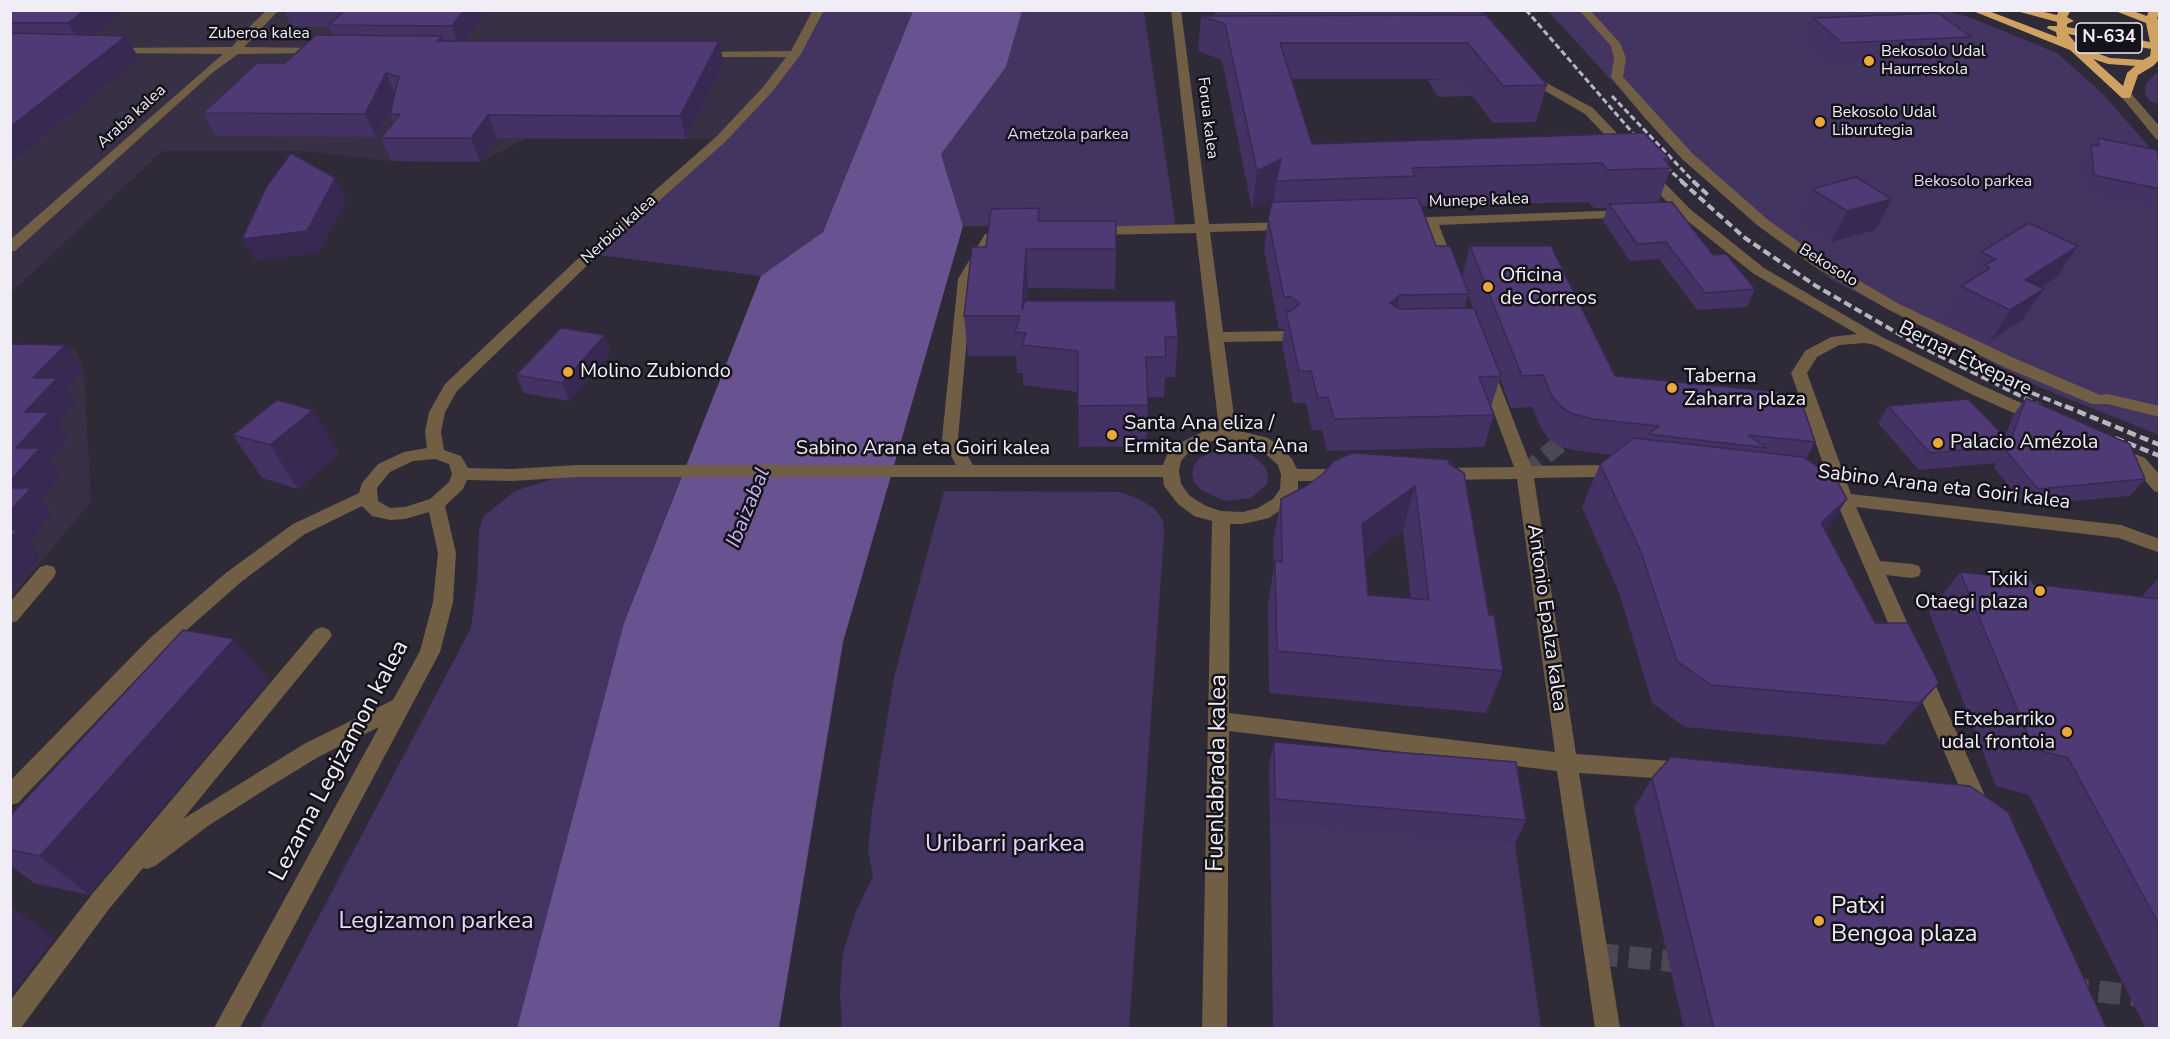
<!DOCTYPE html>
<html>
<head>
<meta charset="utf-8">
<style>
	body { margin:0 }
	#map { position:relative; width:2170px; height:1039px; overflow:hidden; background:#2e2a38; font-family:"Nunito Sans",sans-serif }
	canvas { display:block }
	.frame { position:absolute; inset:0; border:12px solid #f0edf6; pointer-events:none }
</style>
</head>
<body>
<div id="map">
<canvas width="2170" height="1039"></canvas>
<div class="frame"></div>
</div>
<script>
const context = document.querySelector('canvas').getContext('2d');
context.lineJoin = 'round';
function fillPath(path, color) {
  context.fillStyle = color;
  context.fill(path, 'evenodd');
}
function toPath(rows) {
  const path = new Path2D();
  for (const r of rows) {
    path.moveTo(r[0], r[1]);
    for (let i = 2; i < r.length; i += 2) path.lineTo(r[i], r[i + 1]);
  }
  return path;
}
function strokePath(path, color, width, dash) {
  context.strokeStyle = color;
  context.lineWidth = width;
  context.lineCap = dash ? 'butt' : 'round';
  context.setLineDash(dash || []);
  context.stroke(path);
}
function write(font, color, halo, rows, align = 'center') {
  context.font = font + ' "Nunito Sans",sans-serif';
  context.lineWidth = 5;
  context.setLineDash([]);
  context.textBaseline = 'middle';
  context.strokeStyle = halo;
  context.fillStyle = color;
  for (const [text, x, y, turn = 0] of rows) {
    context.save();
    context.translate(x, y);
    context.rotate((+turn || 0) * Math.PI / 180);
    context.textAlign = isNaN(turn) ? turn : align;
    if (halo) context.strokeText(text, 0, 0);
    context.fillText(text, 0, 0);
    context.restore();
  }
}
fillPath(toPath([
	[11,11,819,11,795,54,721,139,525,139,480,162,391,161,304,151,162,151,11,293],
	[11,344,44,345,76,350,84,370,91,502,11,597]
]), '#383145');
fillPath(toPath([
	[810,11,913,11,823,232,761,276,591,254,721,139,795,54],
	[1022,11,1144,11,1176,228,963,226,941,154,1006,67],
	[1548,11,1946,11,1969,17,2057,53,2103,94,2159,158,2159,435,2039,387,1832,280,1746,214,1665,139],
	[2159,73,2159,103,2150,102,2145,93,2146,84,2155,74],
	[1461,78,1472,96,1438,97,1428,80],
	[1229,449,1251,454,1265,467,1268,475,1267,484,1251,498,1225,501,1201,490,1194,482,1192,473,1194,465,1200,458,1208,453],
	[577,471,682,475,624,623,517,1028,260,1028,471,628,477,582,479,529,484,516,515,491],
	[944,491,1120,492,1137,498,1154,508,1163,520,1164,535,1129,1028,842,1028,840,993,843,953,856,911,873,876,868,850,872,811,894,677],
	[1270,823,1515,844,1541,1028,1273,1028]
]), '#443461');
fillPath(toPath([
	[913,11,1022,11,1006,67,941,154,963,226,843,642,779,1028,517,1028,624,623,761,276,823,232]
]), '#68528f');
strokePath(toPath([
	[1525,473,1577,429]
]), '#4b4754', 18, [18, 9]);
strokePath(toPath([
	[1596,954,1693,963],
	[2066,988,2160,998]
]), '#4b4754', 22, [22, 11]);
fillPath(toPath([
	[267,10,279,10,244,47,321,48,327,51,325,53,238,54,212,73,15,251,10,252,10,240,223,54,111,53,107,52,107,48,232,47,247,29,267,10],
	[813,10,824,10,801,54,772,92,725,142,596,257,457,391,445,412,441,432,444,450,461,456,468,468,512,469,577,465,956,465,942,439,958,279,985,234,1006,232,1013,236,1011,239,995,241,972,279,958,439,973,465,1163,465,1167,455,1176,445,1204,431,1219,429,1196,233,1093,235,1086,231,1093,227,1195,224,1171,10,1181,10,1209,224,1290,222,1297,226,1290,230,1210,232,1223,332,1285,331,1293,336,1285,341,1224,342,1236,430,1268,438,1282,448,1292,459,1297,469,1346,469,1352,471,1355,475,1352,479,1346,481,1298,481,1298,490,1285,507,1269,518,1243,524,1230,524,1229,713,1555,752,1517,479,1439,480,1433,478,1430,474,1433,470,1439,468,1514,467,1479,372,1487,367,1495,372,1531,466,1597,465,1627,470,1630,474,1627,478,1621,480,1597,477,1534,478,1576,754,1684,762,1692,764,1695,771,1692,778,1684,780,1579,773,1620,1028,1595,1028,1557,771,1229,731,1227,1028,1202,1028,1212,521,1194,516,1178,504,1164,486,1163,477,577,477,512,481,467,480,463,489,445,506,456,553,453,602,440,652,240,1028,214,1028,379,727,320,756,269,787,208,826,155,866,147,869,143,868,109,909,21,1028,10,1028,10,1001,93,893,315,630,322,627,329,630,332,635,329,640,183,819,304,744,393,700,420,651,433,602,438,553,429,512,405,519,390,520,372,516,362,506,305,534,241,582,164,650,18,803,10,805,10,781,150,638,227,572,293,524,359,493,362,483,378,464,404,452,427,448,425,432,429,412,445,384,586,251,717,136,764,86,786,57,699,57,695,56,695,52,791,51,813,10],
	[1228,440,1257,446,1278,465,1281,475,1280,489,1273,499,1258,508,1243,512,1221,511,1206,506,1190,496,1181,484,1179,471,1181,461,1188,453,1212,441,1228,440],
	[435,459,449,464,452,474,449,482,430,499,405,507,390,508,378,501,377,488,390,472,413,461,435,459],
	[1579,10,1590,10,1620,43,1626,58,1623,77,1692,153,1767,219,1822,259,1899,304,2016,359,2100,395,2107,394,2160,406,2160,417,2107,404,2092,404,2004,367,1889,310,1812,265,1757,225,1682,159,1644,117,1611,77,1614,58,1611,46,1579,10],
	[1529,68,1533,69,1543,81,1593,108,1631,148,1633,151,1631,154,1623,154,1585,114,1535,85,1523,71,1529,68],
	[2126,91,2130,92,2160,127,2160,140,2156,139,2120,95,2126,91],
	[1646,168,1651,169,1690,209,1764,268,1882,337,1983,386,2046,414,2048,418,2046,422,2034,422,1971,394,1875,345,1865,343,1839,345,1817,357,1807,373,1851,494,2121,525,2160,539,2160,553,2119,538,1856,507,1880,561,1912,564,1919,566,1921,571,1919,576,1912,578,1886,575,1917,645,1914,651,1907,653,1900,651,1838,505,1828,502,1825,498,1828,494,1833,492,1791,373,1805,351,1831,337,1857,334,1754,274,1680,215,1641,175,1639,172,1646,168],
	[1629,210,1634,211,1636,214,1634,217,1439,225,1455,267,1448,271,1441,267,1426,225,1402,226,1395,222,1402,218,1629,210],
	[2114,445,2145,458,2160,475,2160,493,2154,491,2133,466,2108,455,2105,451,2108,447,2114,445],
	[47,565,54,567,56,572,54,577,17,621,10,623,10,602,40,567,47,565],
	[1920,665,1927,667,1930,673,1990,807,1987,814,1979,817,1971,814,1968,807,1910,673,1913,667,1920,665]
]), '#705e45');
fillPath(toPath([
	[1986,10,2057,37,2056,32,2047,28,2048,26,2057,26,2057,22,2013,10,2035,10,2057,15,2059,10,2071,10,2067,17,2074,21,2067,24,2067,27,2150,42,2146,23,2113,10,2130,10,2147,16,2149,10,2160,10,2157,19,2160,20,2160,59,2153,66,2138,75,2130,98,2122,98,2070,50,1973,11,1986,10],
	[2068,34,2151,49,2150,56,2143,60,2110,58,2078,46,2068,34],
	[2093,59,2108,64,2135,66,2127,73,2123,86,2093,59]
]), '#cfa261');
strokePath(toPath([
	[1526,10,1644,146],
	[1612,96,1694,182],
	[1659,161,1683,182]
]), '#b9b5c0', 3, [6, 3]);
strokePath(toPath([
	[1681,181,1745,238,1816,286,1918,345,2041,406],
	[1693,181,1708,195],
	[2032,393,2069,408]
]), '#b9b5c0', 4, [8, 4]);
strokePath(toPath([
	[2065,406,2160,445],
	[2115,438,2160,456]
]), '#b9b5c0', 4.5, [9, 4.5]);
fillPath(toPath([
	[10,10,126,10,94,36,126,36,139,59,10,164],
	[284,10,489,10,464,41,724,63,686,139,497,138,480,162,391,161,381,138,393,122,390,114,392,104,376,137,216,136,203,113,285,63,333,35,329,27,291,26],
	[1215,10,1484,10,1483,15,1547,85,1536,122,1493,123,1459,79,1292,79,1312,144,1669,158,1667,163,1671,168,1658,203,1713,255,1755,289,1747,307,1697,310,1659,259,1630,261,1603,221,1607,208,1594,208,1589,202,1421,206,1436,246,1462,277,1470,246,1615,376,1815,442,1806,459,1847,499,1825,532,1875,623,1939,683,1903,724,1884,745,1685,727,1652,703,1620,595,1582,507,1600,464,1612,455,1580,451,1561,447,1549,439,1541,428,1532,407,1511,408,1500,378,1491,407,1494,415,1484,447,1327,451,1322,430,1312,430,1306,403,1293,403,1282,343,1284,329,1279,329,1264,250,1268,219,1274,199,1252,209,1222,60,1198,51,1201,16,1214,16],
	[1468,295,1469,298,1473,308,1465,308],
	[1813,18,1971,37,1959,59,1831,65,1803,40],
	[2098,138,2160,166,2160,196,2152,207,2083,192,2081,161,2091,145,2093,145],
	[1812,189,1892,199,1875,230,1831,242,1797,220],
	[1039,221,1116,249,1115,289,1028,288,1027,301,1178,337,1175,377,1165,377,1164,397,1148,397,1146,446,1079,447,1078,392,1023,385,1023,373,1017,373,1016,356,968,356,964,316,986,247],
	[1981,252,2057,277,2041,287,2044,289,2022,320,1989,342,1941,317,1961,286,1963,284,1962,283],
	[611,352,569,401,524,393,516,375],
	[2026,398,2145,479,2130,496,2025,505,1994,468,1996,463,1919,470,1878,423,1888,406,2005,438,2013,415],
	[233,435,339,453,298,489,262,478],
	[1452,460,1450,465,1503,671,1486,713,1269,693,1268,604,1274,568,1273,542,1281,499],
	[1403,530,1411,598,1368,595,1365,558],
	[1960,572,2033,584,2141,597,2160,577,2160,1029,2146,1029,2029,795,1996,786,1929,612],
	[234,639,269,681,89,895,34,883,10,865,10,816],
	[1274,742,1526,820,1515,844,1270,823,1269,766],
	[1652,778,2107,1029,1684,1029,1634,808]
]), '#453265');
fillPath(toPath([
	[85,10,126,10,82,45,68,23],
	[464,10,489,10,460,47,452,26],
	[126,36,139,59,10,164,10,127],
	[442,36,451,58,437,41],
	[719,41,724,63,686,139,680,116],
	[386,73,396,96,376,137,365,114],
	[488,115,497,138,480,162,471,138],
	[1281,159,1276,181,1274,199,1252,209,1257,171],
	[335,178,346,200,319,253,255,261,242,239],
	[1892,199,1875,230,1831,242,1847,211],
	[2078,246,2057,277,2008,309,2025,280],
	[1026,249,1028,288,1025,333,1022,310],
	[2044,289,2022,320,1989,342,2010,310],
	[1400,295,1393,327,1390,303],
	[605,335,611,352,569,401,562,383],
	[65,345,84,370,66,389,77,403,58,424,69,438,50,460,62,474,40,499,53,514,29,542,41,555,10,592,10,481,16,448,33,378],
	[313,410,339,453,298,489,270,445],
	[1415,486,1403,530,1352,567,1362,524],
	[1847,499,1819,542,1821,523],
	[234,639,269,681,89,895,40,856],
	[1939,683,1903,724,1884,745,1919,703],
	[10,906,55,938,10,996]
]), '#382952');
const building = toPath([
	[10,10,85,10,68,23,10,23,10,10],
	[345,10,464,10,452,26,329,25,345,10],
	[1938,13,1971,37,1842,43,1813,18,1938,13],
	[1486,15,1547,85,1503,86,1468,43,1280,43,1312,144,1644,133,1669,158,1664,159,1671,168,1607,170,1602,163,1412,168,1415,176,1276,181,1281,159,1257,171,1225,24,1201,16,1486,15],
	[10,33,126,36,10,127,10,33],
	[316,35,442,36,437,41,719,41,680,116,488,115,471,138,381,138,400,114,390,114,399,77,386,73,365,114,203,113,257,63,285,63,316,35],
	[2098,138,2157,150,2160,166,2160,189,2094,175,2091,145,2099,146,2098,138],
	[291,153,335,178,307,231,242,239,267,186,291,153],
	[1856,177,1892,199,1847,211,1812,189,1856,177],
	[1418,198,1436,246,1450,246,1469,294,1400,295,1390,303,1400,309,1474,308,1501,376,1479,377,1494,415,1334,419,1328,397,1318,398,1311,371,1299,371,1286,311,1291,311,1300,303,1291,297,1284,297,1268,219,1272,202,1418,198],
	[1672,202,1713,255,1726,254,1755,289,1705,293,1666,242,1637,244,1609,204,1672,202],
	[1039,208,1038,221,1116,221,1116,249,1026,249,1022,310,1025,301,1175,301,1178,337,1165,337,1166,357,1146,357,1148,405,1078,406,1078,351,1022,345,1026,333,1015,332,1020,316,964,316,972,247,986,247,991,209,1039,208],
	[2029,223,2078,246,2025,280,2044,289,2010,310,1961,286,1990,268,1985,265,1996,259,1981,252,2029,223],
	[1470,246,1551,246,1615,376,1799,394,1815,442,1748,435,1767,448,1648,434,1659,426,1593,419,1573,414,1561,407,1552,396,1543,375,1522,376,1470,246],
	[561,328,605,335,562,383,516,375,561,328],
	[10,344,65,345,33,378,57,378,25,412,49,412,16,448,40,448,10,481,10,344],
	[2026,398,2130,444,2145,479,2038,489,2006,451,2009,446,1930,453,1888,406,1968,399,2010,442,2026,398],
	[277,400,313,410,270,445,233,435,277,400],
	[1634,438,1803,457,1836,479,1847,499,1821,523,1875,623,1908,623,1939,683,1919,703,1711,685,1677,661,1641,552,1600,464,1634,438],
	[1352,453,1452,460,1448,463,1464,473,1489,615,1494,615,1503,671,1277,651,1275,561,1282,562,1281,499,1306,486,1323,474,1334,461,1352,453],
	[1415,486,1429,600,1368,595,1362,524,1415,486],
	[10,488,31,488,10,511,10,488],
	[10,530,18,530,10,538,10,530],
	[1960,572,2031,580,2033,584,2160,599,2160,926,2068,758,2034,749,1960,572],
	[183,630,234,639,40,856,10,850,10,816,183,630],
	[1274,742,1516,762,1526,820,1275,799,1274,742],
	[1671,757,1970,786,2008,812,2107,1029,1714,1029,1652,778,1671,757]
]);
fillPath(building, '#503a75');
strokePath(building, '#382952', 1.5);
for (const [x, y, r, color] of [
	[1869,61,6,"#eca93b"],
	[1820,122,6,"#eca93b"],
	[1488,287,6,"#eca93b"],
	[568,372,6,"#eca93b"],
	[1672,388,6,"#eca93b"],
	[1112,435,6,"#eca93b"],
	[1938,443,6,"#eca93b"],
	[2040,591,6,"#eca93b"],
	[2067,732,6,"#eca93b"],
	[1819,921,6,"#eca93b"]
]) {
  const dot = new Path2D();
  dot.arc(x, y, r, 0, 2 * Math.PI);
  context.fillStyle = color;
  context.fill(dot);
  strokePath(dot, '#15131a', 2);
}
write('16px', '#f0edf6', '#15131a', [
	["Zuberoa kalea",259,34],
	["Araba kalea",132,117,-42],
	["Forua kalea",1207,118,83],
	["Munepe kalea",1479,201,-2],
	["Nerbioi kalea",619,230,-42],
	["Bekosolo",1828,266,32]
]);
write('16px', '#f0edf6', '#15131a', [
	["Bekosolo Udal",1881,52],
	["Haurreskola",1881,70],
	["Bekosolo Udal",1832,113],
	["Liburutegia",1832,131]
], 'left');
write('16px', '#e4d8fd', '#15131a', [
	["Ametzola parkea",1068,135],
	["Bekosolo parkea",1973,182]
]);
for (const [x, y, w] of [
	[2109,38,66]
]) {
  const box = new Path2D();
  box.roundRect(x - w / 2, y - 15, w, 30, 4.5);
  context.fillStyle = '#15131a';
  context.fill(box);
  strokePath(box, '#f0edf6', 1.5);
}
write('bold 18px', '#f0edf6', null, [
	["N-634",2109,38]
]);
write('20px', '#f0edf6', '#15131a', [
	["Oficina",1500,276],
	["de Correos",1500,299],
	["Molino Zubiondo",580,372],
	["Taberna",1684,377],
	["Zaharra plaza",1684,400],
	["Santa Ana eliza /",1124,424],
	["Ermita de Santa Ana",1124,447],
	["Palacio Amézola",1950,443],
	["Txiki",2028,580,"right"],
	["Otaegi plaza",2028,603,"right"],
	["Etxebarriko",2055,720,"right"],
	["udal frontoia",2055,743,"right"]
], 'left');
write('20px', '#f0edf6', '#15131a', [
	["Bernar Etxepare",1965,359,26],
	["Sabino Arana eta Goiri kalea",923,449],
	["Sabino Arana eta Goiri kalea",1944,488,7],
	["Antonio Epalza kalea",1546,618,82]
]);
write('italic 21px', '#c9b2fa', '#15131a', [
	["Ibaizabal",749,508,-68]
]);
write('24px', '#f0edf6', '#15131a', [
	["Lezama Legizamon kalea",340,761,-62],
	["Fuenlabrada kalea",1218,773,-89]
]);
write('24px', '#e4d8fd', '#15131a', [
	["Uribarri parkea",1005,845],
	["Legizamon parkea",436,922]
]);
write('24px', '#f0edf6', '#15131a', [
	["Patxi",1831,907],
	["Bengoa plaza",1831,935]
], 'left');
</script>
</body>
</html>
